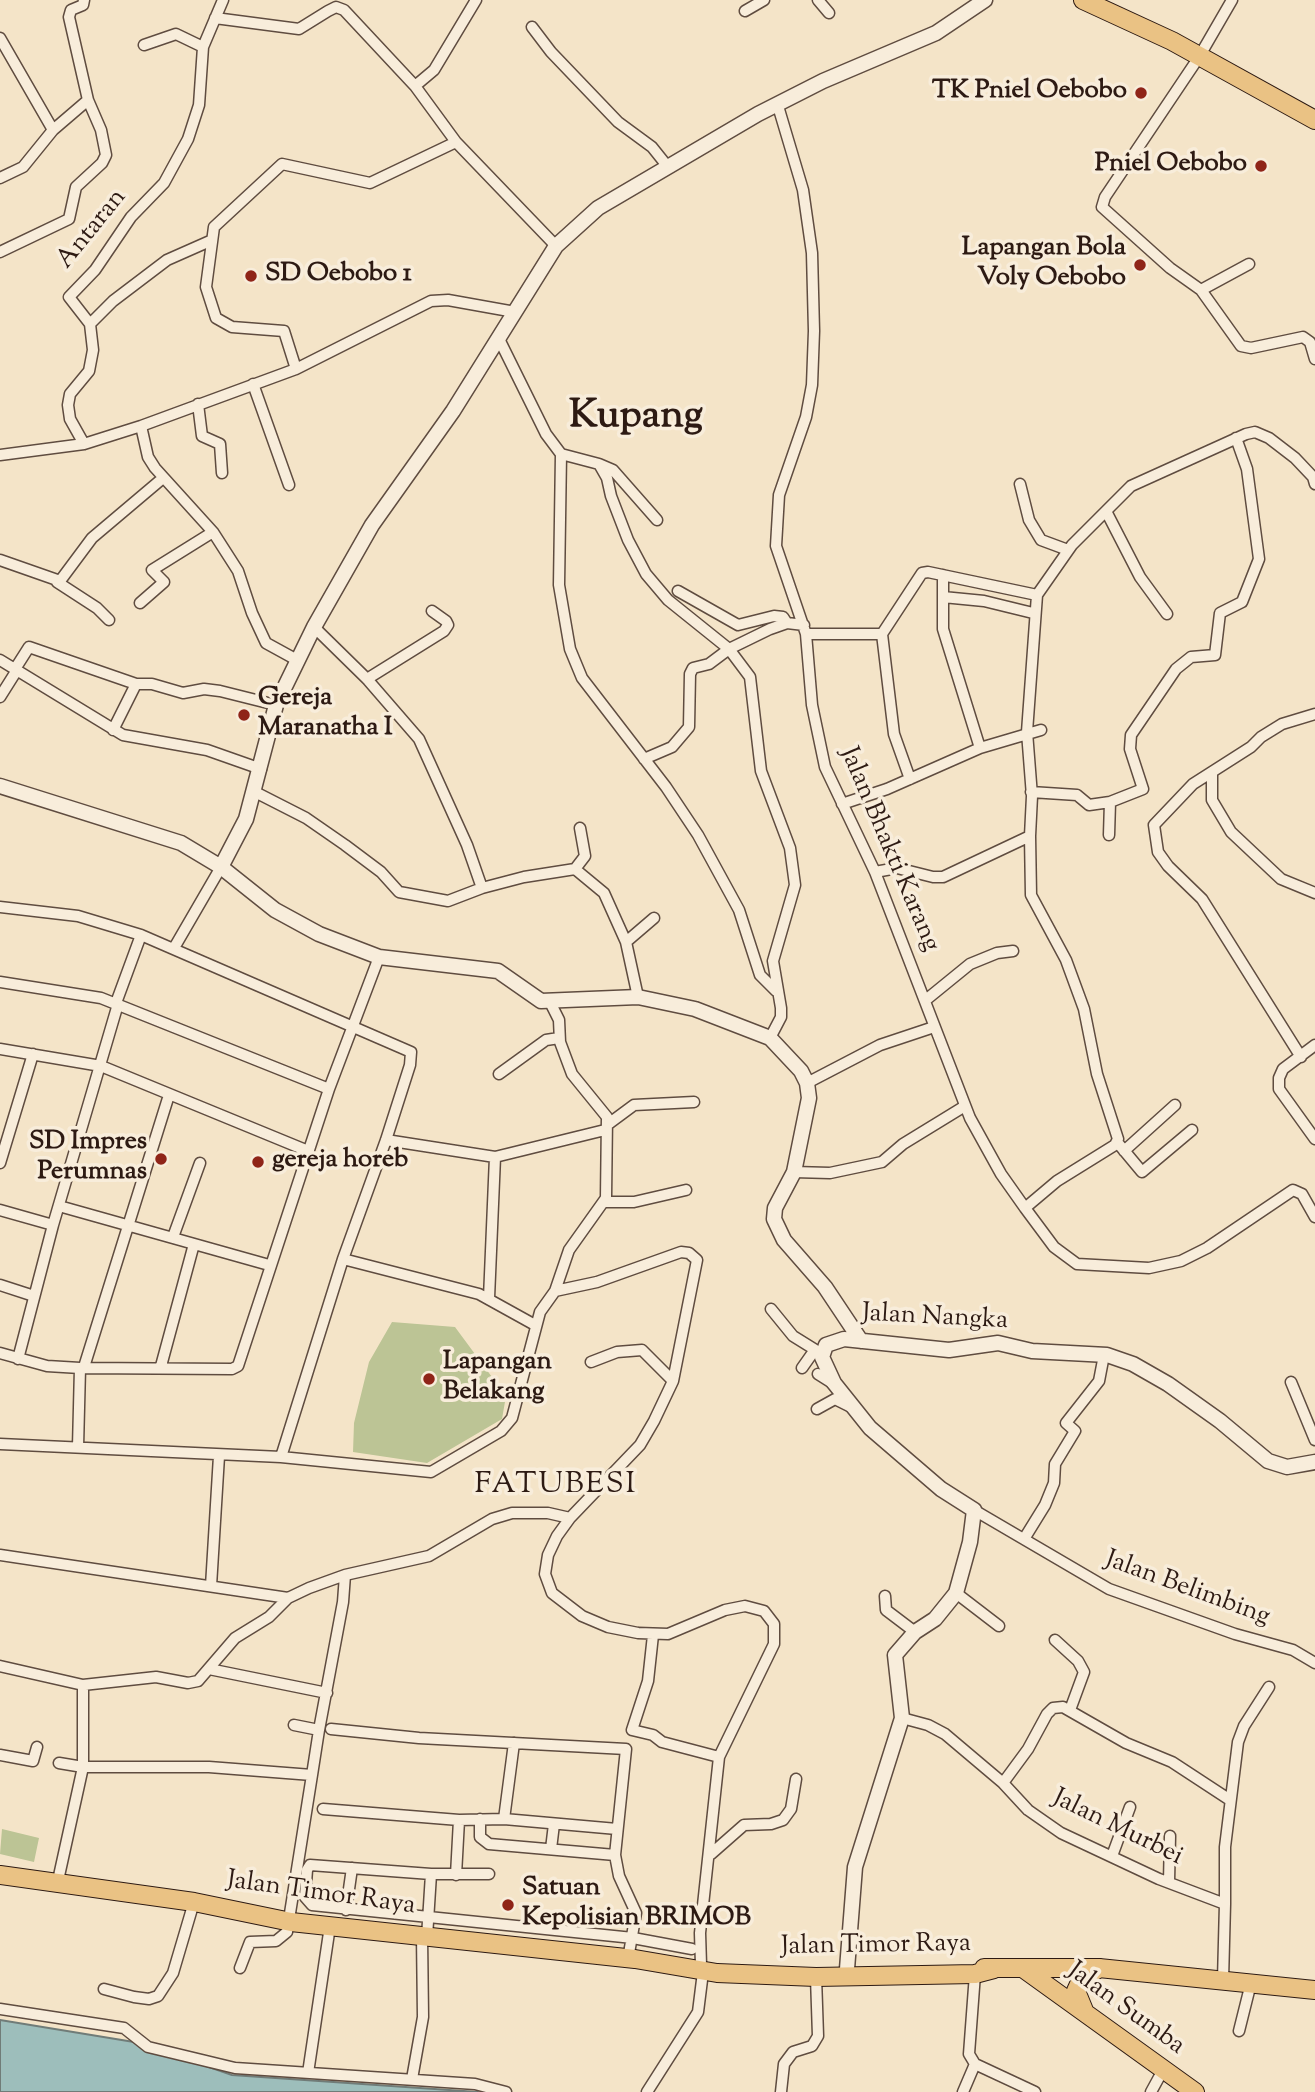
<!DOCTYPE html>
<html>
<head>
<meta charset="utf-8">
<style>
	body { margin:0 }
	canvas { display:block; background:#f4e4c8 }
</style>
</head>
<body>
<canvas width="1315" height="2092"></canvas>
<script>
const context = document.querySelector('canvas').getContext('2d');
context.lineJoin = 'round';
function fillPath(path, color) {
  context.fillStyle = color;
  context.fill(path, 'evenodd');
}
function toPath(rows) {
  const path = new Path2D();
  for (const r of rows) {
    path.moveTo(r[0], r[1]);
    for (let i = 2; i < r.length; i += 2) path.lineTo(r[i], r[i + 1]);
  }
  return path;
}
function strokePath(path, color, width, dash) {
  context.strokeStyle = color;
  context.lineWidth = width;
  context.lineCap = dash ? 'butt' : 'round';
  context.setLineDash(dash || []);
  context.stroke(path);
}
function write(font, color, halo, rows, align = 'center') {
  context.font = font + ' "Sorts Mill Goudy",serif';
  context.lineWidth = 7;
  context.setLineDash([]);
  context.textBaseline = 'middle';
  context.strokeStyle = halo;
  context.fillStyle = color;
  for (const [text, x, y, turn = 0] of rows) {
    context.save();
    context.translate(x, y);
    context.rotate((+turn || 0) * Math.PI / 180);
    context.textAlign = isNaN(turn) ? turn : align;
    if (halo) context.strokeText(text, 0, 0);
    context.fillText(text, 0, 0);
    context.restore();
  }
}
fillPath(toPath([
	[392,1322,455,1327,506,1396,502,1419,427,1463,353,1452,354,1423,369,1362],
	[2,1829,39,1838,34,1862,0,1854]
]), '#bcc495');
const water = toPath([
	[0,2020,140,2043,232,2075,478,2092,0,2092,0,2020]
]);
fillPath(water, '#9dbebb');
strokePath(water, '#707c78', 2);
const minor = toPath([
	[84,0,83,5,71,10,69,17,88,100],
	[818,0,829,13],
	[1232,0,1199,57,1105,197,1102,207,1170,268,1201,290,1241,346,1251,348,1303,337,1310,342,1315,359],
	[745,11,764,0],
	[215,18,299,29,328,11,336,7,344,10,415,86,456,142,556,246],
	[532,27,551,52,618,122,652,147,668,167],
	[0,38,53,130],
	[144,45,176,34,203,47],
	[415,86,434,70,476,0],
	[778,106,803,190,812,253,814,331,812,385,806,417,779,495,776,546,806,634,812,705,825,767,875,872,970,1118,1001,1174,1025,1208,1054,1247,1077,1264,1149,1268,1181,1261,1207,1248,1293,1190,1302,1194,1315,1217],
	[0,178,23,167,53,130,88,100,101,130,106,155,102,163,76,187,69,219,0,252],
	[1201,290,1249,264],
	[90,324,113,301,167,260,210,241],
	[499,339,546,434,561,454,559,585,570,649,582,678,666,787,698,835,739,910,760,975,776,991],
	[296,369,284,331,232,327,216,318,206,287,214,227,282,164,370,183,456,142],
	[253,384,289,485],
	[198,404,202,436,220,444,222,473],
	[141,426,148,457,155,468,213,532,238,571,252,613,266,643,297,660],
	[84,444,70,419,68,405,70,394,89,371,93,350,90,324,69,297,95,270,131,217,164,183,188,139,199,105,203,47,223,0],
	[561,454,599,464,607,478,611,496,628,540,646,574,668,600,729,649,750,677,761,771,790,848,795,885,773,961,781,1008,781,1017,770,1038],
	[0,455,84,444,141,426,296,369,431,301,448,300,515,312],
	[599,464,613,470,657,520],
	[1020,484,1029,520,1041,540,1068,550],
	[1107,513,1140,577,1167,614],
	[0,560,60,581,92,538,163,478],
	[943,575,943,629,980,748],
	[57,582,97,608,109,620],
	[678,591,738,625,774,616,783,617,787,623],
	[943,597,984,601,1033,613],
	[140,603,164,582,152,570,213,532],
	[314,627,367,679,419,739,467,845,482,888,524,877,575,869,585,856,580,828],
	[806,634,882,634],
	[0,660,123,735,207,750,261,769],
	[15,669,29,647,136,684],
	[367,679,444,631,448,625,446,621,432,611],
	[0,697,17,670],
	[113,730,136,684,152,684,183,693,204,689,220,691,276,705],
	[644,759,672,747,689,727,690,674,693,668,709,664,729,649,770,629,787,623,804,625],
	[1212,772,1212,800,1231,832,1281,879,1315,893],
	[910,779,894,734,882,634,922,573,928,572,1037,595,1072,545,1131,486,1246,434,1255,432,1269,438,1295,458,1313,477,1315,484],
	[255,792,306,818,345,845,381,872,399,892,448,901,482,888],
	[1031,792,1077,795,1089,805,1110,802,1143,789,1130,749,1131,735,1176,669,1191,657,1215,655,1220,613,1242,602,1259,559,1247,469,1236,438],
	[842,804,887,789,980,748,1041,730],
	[1109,835,1110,802],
	[575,869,604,893,626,942],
	[875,872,897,868,933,877,943,877,1030,836,1032,796,1027,732,1037,595],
	[0,907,78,916,141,935,411,1052,410,1065,386,1140,343,1259,281,1457],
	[174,948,221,867],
	[0,982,101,998,329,1089],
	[638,997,626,942,654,918],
	[927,999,970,964,997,953,1013,951],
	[116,1003,141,935],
	[1315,1045,1283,1069,1279,1078,1279,1089,1315,1139],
	[0,1049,101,1066,308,1151],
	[1301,1057,1202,899,1168,866,1158,852,1154,825,1193,784,1251,747,1261,737,1282,724,1315,714],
	[499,1074,546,1040,559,1038],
	[807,1083,880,1045,934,1027],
	[607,1125,634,1105,694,1102],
	[386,1140,495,1157],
	[1117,1142,1142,1172,1192,1130],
	[1124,1151,1175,1105],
	[0,1163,33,1054],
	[794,1172,830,1173,882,1162,903,1144,965,1106],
	[604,1202,634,1202,686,1190],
	[59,1206,269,1265],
	[1025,1208,1057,1181,1115,1145,1118,1139,1097,1074,1084,1009,1066,960,1031,895,1030,836],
	[0,1210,53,1225],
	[173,1237,200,1163],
	[343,1259,479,1294,535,1325],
	[0,1285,34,1296],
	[555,1291,597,1282,681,1252,689,1253,697,1260,673,1381,654,1421,640,1445,570,1518,557,1536,548,1555,545,1574,552,1593,582,1616,608,1627,638,1633,668,1634,725,1610,745,1606,764,1611,774,1624,774,1644,719,1757,700,1933,701,1965],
	[489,1298,495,1157,605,1130],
	[771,1309,793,1336,822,1354],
	[0,1353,47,1366,80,1368,232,1369,238,1366,329,1089,379,957],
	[18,1359,53,1225,118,1004],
	[591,1362,617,1352,642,1350,673,1381],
	[161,1366,194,1244],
	[84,1367,169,1095],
	[802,1368,814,1351],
	[818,1374,837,1386],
	[1291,1382,1315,1440],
	[817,1409,835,1399,849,1406],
	[0,1444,281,1457,431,1472,501,1431,512,1418,540,1312,555,1291,569,1250,606,1198,607,1117,572,1074,560,1042,559,1020,550,1002],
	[78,1447,80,1368],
	[974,1510,1109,1589,1235,1634,1293,1650,1315,1663],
	[1024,1539,1045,1505,1054,1483,1055,1464,1075,1431,1066,1423,1099,1381,1104,1355],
	[0,1555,288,1598],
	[211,1586,219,1456],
	[956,1593,999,1626],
	[885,1596,886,1610,915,1632],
	[653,1635,648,1681,632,1730,653,1735,662,1742,719,1757],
	[1055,1640,1078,1661,1084,1672,1070,1710],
	[0,1666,83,1685,83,1767,57,1885],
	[209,1669,327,1693],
	[83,1685,156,1677,188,1683,198,1681,235,1638,269,1617,288,1598,309,1588,345,1575,429,1556,492,1519,512,1513,548,1513,570,1518],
	[902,1718,928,1725,945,1734,1003,1783,1028,1810,1061,1833,1159,1879,1225,1904,1223,1980],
	[331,1729,419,1738,626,1749,615,1855,619,1876,636,1913,628,1959],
	[319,1730,343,1602,345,1575],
	[0,1755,33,1761,37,1747],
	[59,1763,83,1767,209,1767,312,1775,319,1730,294,1725],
	[1003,1783,1028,1749,1047,1714,1053,1708,1063,1707,1126,1743,1172,1762,1230,1800],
	[323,1809,459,1820,504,1819,514,1743],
	[480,1819,480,1837,489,1844,615,1855],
	[504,1819,617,1829],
	[551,1849,554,1824],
	[711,1854,744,1825,771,1824,783,1820,791,1809,796,1779],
	[1112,1856,1130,1807],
	[489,1874,431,1874,310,1865,307,1870,305,1897,312,1905,633,1938,692,1949],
	[456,1875,459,1820],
	[1169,1882,1170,1836],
	[1225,1904,1225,1847,1238,1742,1244,1726,1269,1687],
	[346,1910,352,1868],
	[427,1937,431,1874],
	[240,1968,250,1942,276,1941,287,1932,312,1775],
	[975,1974,969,2054,975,2064],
	[104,1989,134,1997,149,1999,158,1996,173,1973,194,1902],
	[0,2009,124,2028,148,2047,235,2068,475,2084,506,2092],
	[1239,2031,1251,1983],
	[308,2073,330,1926],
	[412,2079,423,2017,422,1936],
	[647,2092,698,2012,703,1972],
	[781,2092,784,2064,793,2052,812,2046,818,2036,816,1977],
	[963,2092,975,2064,1035,2092],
	[1151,2092,1163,2070]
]);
const tertiary = toPath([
	[0,786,181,843,221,867,275,910,319,934,379,957,498,971,541,1001,638,997,695,1009,770,1038,801,1071,807,1083,809,1098,794,1172,775,1208,774,1219,784,1240,825,1287,861,1341],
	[221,867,246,819,276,705,314,627,372,525,453,411,556,246,598,208,758,114,823,81,936,33,985,0],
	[847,1969,855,1867,902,1718,895,1655,915,1632,935,1619,956,1593,970,1542,974,1510,941,1489,870,1428,834,1383,822,1357,826,1345,844,1339,949,1350,998,1343,1032,1351,1107,1355,1133,1364,1168,1384,1220,1421,1268,1461,1287,1467,1315,1462]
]);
const primary = toPath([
	[1083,0,1172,41,1315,120],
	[1024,1969,1195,2092],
	[1085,2013,1076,1991,1081,1980,1099,1968]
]);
const trunk = toPath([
	[0,1875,194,1902,291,1922,635,1959,717,1973,816,1977,975,1974,994,1969],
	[984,1968,1099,1968,1315,1990]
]);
strokePath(minor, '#5f4c40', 13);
strokePath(tertiary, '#5f4c40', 17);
strokePath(primary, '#2d1a13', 20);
strokePath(trunk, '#2d1a13', 20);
strokePath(minor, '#f8eddb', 10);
strokePath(tertiary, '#f8eddb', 14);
strokePath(primary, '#eac284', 18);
strokePath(trunk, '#eac284', 18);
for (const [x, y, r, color] of [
	[1141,93,7,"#8f2418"],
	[1261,166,7,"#8f2418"],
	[1140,265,7,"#8f2418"],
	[251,276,7,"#8f2418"],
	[244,715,7,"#8f2418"],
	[161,1159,7,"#8f2418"],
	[258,1162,7,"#8f2418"],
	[429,1379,7,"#8f2418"],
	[508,1905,7,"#8f2418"]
]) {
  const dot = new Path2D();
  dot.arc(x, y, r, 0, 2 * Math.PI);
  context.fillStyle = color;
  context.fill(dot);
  strokePath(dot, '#f8eddb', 2.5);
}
write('bold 26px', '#2d1a13', '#f8eddb', [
	["TK Pniel Oebobo",1127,93,"right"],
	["Pniel Oebobo",1247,166,"right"],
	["Lapangan Bola",1126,250,"right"],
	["Voly Oebobo",1126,280,"right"],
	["SD Oebobo 1",265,276],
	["Gereja",258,700],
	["Maranatha I",258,730],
	["SD Impres",147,1144,"right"],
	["Perumnas",147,1174,"right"],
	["gereja horeb",272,1162],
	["Lapangan",443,1364],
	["Belakang",443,1394],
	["Satuan",522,1890],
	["Kepolisian BRIMOB",522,1920]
], 'left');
write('26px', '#2d1a13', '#f8eddb', [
	["Antaran",93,230,-51],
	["Jalan Bhakti Karang",888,850,67],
	["Jalan Nangka",935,1319,3],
	["Jalan Belimbing",1187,1590,20],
	["Jalan Murbei",1117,1829,26],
	["Jalan Timor Raya",321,1895,8],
	["Jalan Timor Raya",876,1947,-1],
	["Jalan Sumba",1125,2010,36]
]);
context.letterSpacing = '2px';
write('30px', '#2d1a13', '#f8eddb', [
	["FATUBESI",556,1487]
]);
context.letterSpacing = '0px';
write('bold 40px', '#2d1a13', '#f8eddb', [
	["Kupang",636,419]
]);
</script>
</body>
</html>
